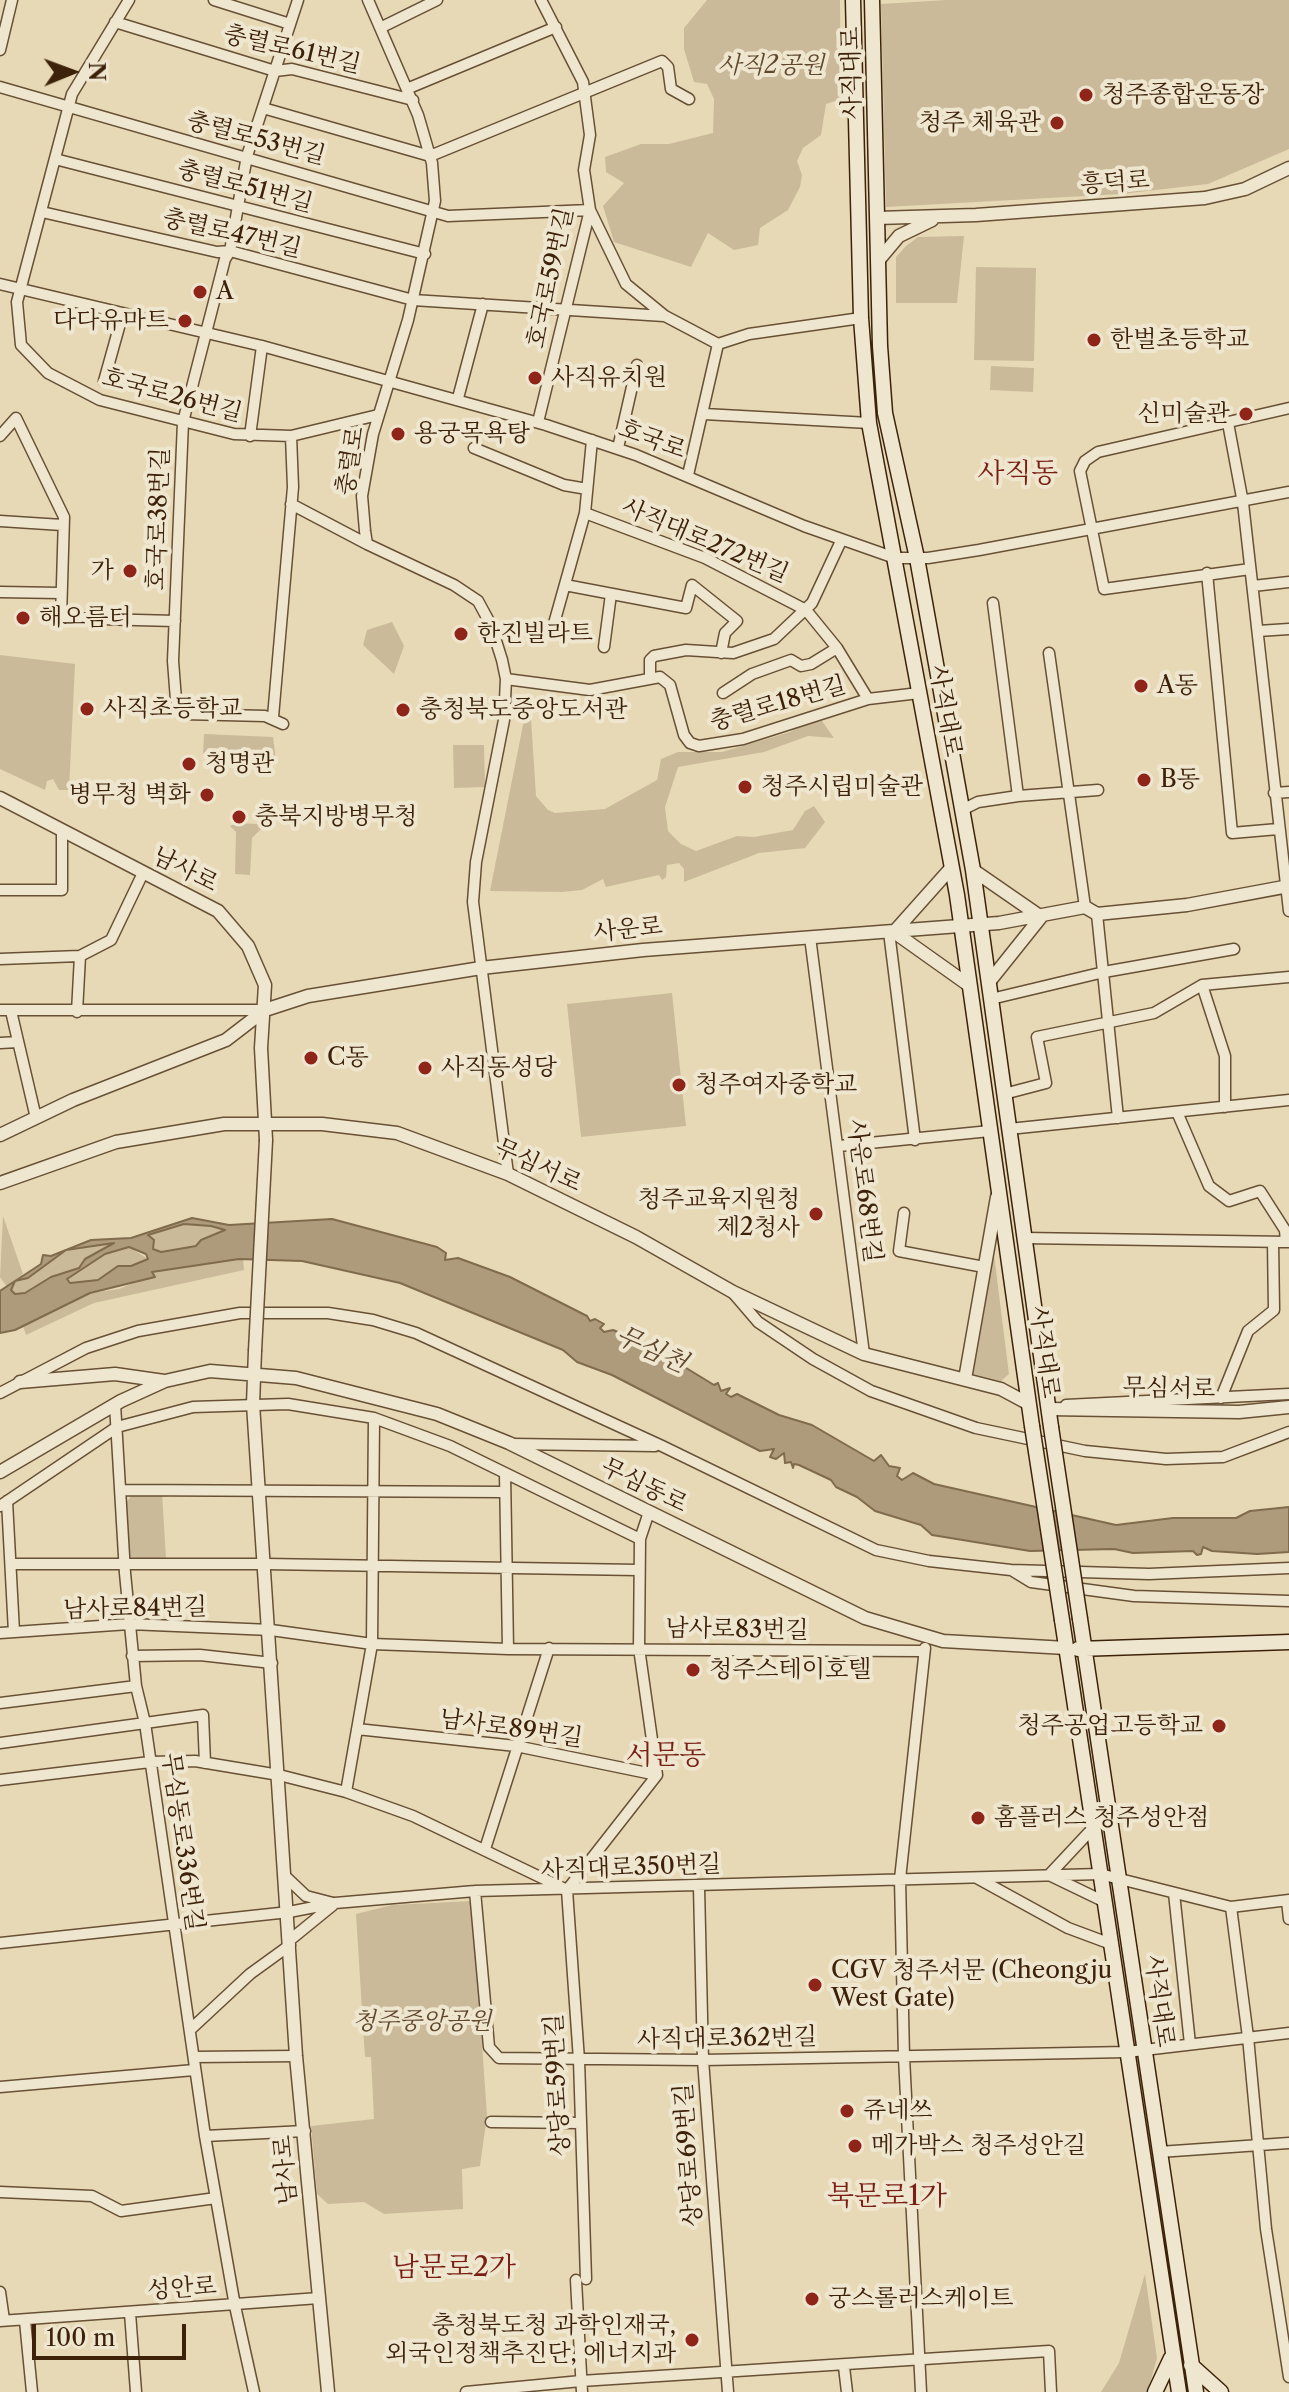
<!DOCTYPE html>
<html>
<head>
<meta charset="utf-8">
<style>
	body { margin:0 }
	#map { position:relative; width:1289px; height:2392px; overflow:hidden; background:#e7d9b6; font-family:"Libre Caslon Text",serif }
	canvas { display:block }
	.north { position:absolute; left:32px; top:32px; width:80px; height:80px; -webkit-text-stroke:6px #efe6d0; paint-order:stroke; rotate:89deg; font-size:22px; font-weight:700; line-height:32px; text-align:center; color:#3d2209 }
	.north::after { content:''; display:block; margin:auto; width:28px; height:36px; background:#3d2209; clip-path:polygon(50% 0,100% 100%,50% 72%,0 100%) }
	.scale { position:absolute; left:32px; top:2324px; width:154px; height:36px; box-sizing:border-box; border:4px solid #3d2209; border-top:0; padding-left:10px; font-size:24px; line-height:28px; white-space:nowrap; color:#3d2209; -webkit-text-stroke:6px #efe6d0; paint-order:stroke }
</style>
</head>
<body>
<div id="map">
<canvas width="1289" height="2392"></canvas>
<div class="north">N</div>
<div class="scale">100 m</div>
</div>
<script>
const context = document.querySelector('canvas').getContext('2d');
context.lineJoin = 'round';
function fillPath(path, color) {
  context.fillStyle = color;
  context.fill(path, 'evenodd');
}
function toPath(rows) {
  const path = new Path2D();
  for (const r of rows) {
    path.moveTo(r[0], r[1]);
    for (let i = 2; i < r.length; i += 2) path.lineTo(r[i], r[i + 1]);
  }
  return path;
}
function strokePath(path, color, width, dash) {
  context.strokeStyle = color;
  context.lineWidth = width;
  context.lineCap = dash ? 'butt' : 'round';
  context.setLineDash(dash || []);
  context.stroke(path);
}
function write(font, color, halo, rows, align = 'center') {
  context.font = font + ' "Libre Caslon Text","Noto Serif KR",serif';
  context.lineWidth = 8;
  context.setLineDash([]);
  context.textBaseline = 'middle';
  context.strokeStyle = halo;
  context.fillStyle = color;
  for (const [text, x, y, turn = 0] of rows) {
    context.save();
    context.translate(x, y);
    context.rotate((+turn || 0) * Math.PI / 180);
    context.textAlign = isNaN(turn) ? turn : align;
    if (halo) context.strokeText(text, 0, 0);
    context.fillText(text, 0, 0);
    context.restore();
  }
}
fillPath(toPath([
	[707,0,840,0,841,99,826,104,821,135,803,148,797,161,802,175,800,187,788,210,760,228,758,245,734,250,708,233,691,267,614,242,603,206,624,183,606,172,605,157,641,144,669,144,713,133,714,99,707,84,694,82,684,49,684,28],
	[947,0,1289,0,1289,149,1208,184,1121,194,886,207,881,4],
	[964,236,957,303,896,303,896,257,906,246,918,237],
	[976,267,1036,268,1034,361,974,360],
	[991,366,1034,368,1033,392,990,390],
	[392,622,404,646,394,674,363,645,367,630],
	[0,655,75,664,69,790,59,790,53,779,47,781,45,790,0,769],
	[527,705,531,719,536,796,548,810,555,813,605,809,657,780,661,759,678,752,722,752,790,732,804,723,822,721,834,738,808,736,764,752,678,767,665,807,668,831,681,844,696,851,737,836,754,837,793,830,805,811,814,806,825,822,805,848,759,853,684,882,684,869,679,863,667,865,666,877,662,880,659,875,606,887,603,879,582,890,562,892,490,891],
	[204,734,273,737,276,760,247,752,203,754],
	[453,745,484,745,485,787,454,788],
	[238,823,257,824,262,828,252,838,250,875,235,874,236,832,230,826],
	[672,993,686,1126,581,1137,567,1004],
	[3,1216,23,1274,7,1287,0,1277],
	[184,1224,211,1226,225,1230,201,1240,196,1246,160,1252,152,1249,147,1236],
	[992,1239,1009,1374,1001,1381,973,1374,984,1276],
	[115,1242,85,1259,79,1268,51,1277,25,1293,15,1294,11,1290,15,1281,29,1278,66,1250],
	[129,1247,148,1259,131,1266,118,1266,98,1280,70,1283,66,1279,105,1254],
	[243,1259,244,1270,94,1303,26,1335,23,1326,90,1293,119,1289,152,1275,151,1272],
	[162,1493,166,1559,132,1558,127,1552,125,1504,132,1495],
	[472,1901,487,2116,480,2166,462,2169,463,2209,384,2214,364,2202,328,2204,317,2194,311,2126,374,2119,371,2057,365,2057,356,1914,392,1905],
	[1145,2274,1157,2358,1150,2383,1146,2392,1101,2392,1119,2363]
]), '#caba99');
const water = toPath([
	[192,1218,229,1225,332,1219,437,1247,446,1253,445,1260,458,1258,510,1277,587,1316,590,1321,595,1319,604,1324,600,1328,604,1332,613,1330,647,1344,714,1385,718,1383,721,1391,730,1388,726,1394,731,1397,737,1394,779,1415,812,1425,874,1461,881,1455,889,1466,900,1468,897,1476,902,1480,913,1473,934,1484,1116,1525,1173,1518,1236,1518,1250,1511,1289,1507,1289,1552,1257,1554,1212,1551,1203,1547,1201,1554,1197,1555,1193,1551,1133,1553,1114,1549,1030,1551,932,1535,921,1525,875,1511,857,1497,836,1487,831,1480,799,1465,794,1464,793,1468,791,1462,785,1463,784,1453,776,1459,770,1457,774,1449,760,1451,612,1375,577,1362,563,1350,400,1283,302,1261,239,1259,152,1272,155,1277,90,1293,15,1330,0,1333,0,1291,41,1264,43,1255,51,1256,91,1240,131,1238,192,1218],
	[184,1224,211,1226,225,1230,201,1240,196,1246,161,1252,153,1249,154,1240,148,1235,184,1224],
	[114,1243,85,1259,79,1268,51,1277,25,1293,15,1294,11,1290,15,1281,28,1278,66,1250,114,1243],
	[129,1247,146,1254,148,1259,131,1266,118,1266,98,1280,70,1283,67,1279,105,1254,129,1247]
]);
fillPath(water, '#ad9b7b');
strokePath(water, '#806b4d', 2);
const minor = toPath([
	[129,0,72,94,17,302,21,345,48,373,100,400,234,434,291,436,378,415],
	[214,0,290,24],
	[368,0,418,115,432,163,435,201,408,320,373,434,362,496,365,531,367,544,454,585,478,601,491,625,502,660,506,679,504,720,476,862,473,902,508,1174],
	[115,22,275,71,292,69,413,100],
	[382,27,437,0],
	[0,50,12,0],
	[0,87,448,216,590,210,626,284,665,316,718,344],
	[409,88,556,27],
	[263,108,430,156,662,61,668,67,671,89,689,99],
	[55,159,425,254],
	[42,212,217,252,230,251,413,300,664,316],
	[0,284,262,346,546,425,636,455,804,526,895,558,928,558,979,550,1289,492],
	[718,344,749,334,861,318],
	[104,381,123,313],
	[458,398,483,304],
	[704,414,869,423],
	[538,422,590,210,584,170,590,135,583,82,541,0],
	[1228,423,1243,503,1289,911],
	[0,436,16,418,64,517,61,618,175,621],
	[250,436,262,346],
	[474,448,564,485,587,489],
	[618,448,637,365],
	[688,475,718,344],
	[291,504,367,544],
	[585,513,705,558,806,610,837,648,868,699,919,693],
	[0,521,62,525],
	[1250,569,1104,589,1080,471,1085,461,1098,452,1289,408],
	[1207,573,1232,833,1278,829],
	[565,585,686,608,692,585,737,621,725,633,721,653],
	[1253,586,1289,582],
	[0,592,60,593],
	[993,603,1018,796],
	[553,627,585,513,592,440],
	[1258,631,1289,629],
	[604,647,611,594],
	[1049,653,1085,907],
	[650,677,650,660,654,656,686,650,733,653,774,639,812,603,841,541],
	[506,679,590,690,660,677,670,685,684,735,690,743,699,746,743,739,868,699],
	[723,693,752,674,791,660,801,666,811,664,837,648],
	[273,717,293,487,291,436],
	[283,724,265,716,184,714,176,700,173,661,183,422,225,259,230,251,247,156,298,0],
	[1274,793,1289,792],
	[962,810,978,802,1018,796,1098,790],
	[0,890,62,890,62,832],
	[1097,914,1118,1118],
	[889,932,915,1140],
	[810,937,864,1354],
	[0,959,80,956],
	[1202,985,1225,1056,1225,1107],
	[991,999,1104,972,1234,949],
	[0,1010,265,1010],
	[11,1011,36,1118],
	[77,1012,80,956,111,940,143,873],
	[0,1043,18,1042],
	[1004,1094,1046,1083,1037,1037,1154,1013,1202,985,1289,977],
	[1177,1112,1209,1186,1229,1201,1260,1191,1285,1230,1286,1242],
	[1009,1129,1289,1100],
	[839,1146,990,1131],
	[904,1213,899,1251,984,1267],
	[1024,1238,1289,1242],
	[734,1294,758,1322,813,1359,871,1391,976,1428,1085,1451,1166,1459,1223,1457,1289,1432],
	[0,1393,86,1348,138,1331,240,1313,328,1313,373,1320,416,1333,662,1446,876,1550,929,1561,1011,1570,1149,1574,1289,1568],
	[1221,1398,1248,1331,1274,1310,1273,1242],
	[115,1404,125,1573,136,1686,145,1723,205,2136,235,2306,254,2392],
	[1066,1405,1289,1394],
	[511,1444,655,1446],
	[505,1473,508,1649],
	[122,1490,504,1492],
	[7,1501,14,1632],
	[0,1506,117,1427,193,1407,288,1404,374,1418,450,1446,640,1539],
	[12,1564,265,1564,638,1570],
	[1013,1571,1031,1582,1134,1596,1289,1601],
	[0,1633,129,1624,271,1630,372,1644,508,1649,924,1651],
	[132,1656,200,1655,272,1663],
	[0,1703,136,1686],
	[357,1729,516,1746,657,1775],
	[0,1743,203,1715,205,1763],
	[0,1780,150,1762,195,1761,279,1775,346,1792,413,1816,565,1889],
	[346,1792,372,1644,374,1418],
	[1093,1828,1049,1875,1105,1902],
	[485,1849,549,1648],
	[287,1878,306,1896,333,1903],
	[977,1878,1068,1928,1111,1944],
	[699,1887,703,2060,728,2392],
	[567,1890,657,1775,639,1648,640,1539,648,1515],
	[567,1890,579,2060,586,2279],
	[475,1891,489,2047,499,2058,703,2060,1127,2052,1289,2033],
	[1174,1893,1190,2044],
	[1287,1901,1289,1919],
	[1231,1907,1248,2037,1266,2229,1289,2377],
	[290,1940,333,1905],
	[0,1943,289,1912,335,1903,475,1891,1100,1874,1231,1907,1289,1900],
	[192,2028,250,1974,290,1945],
	[194,2057,296,2056],
	[0,2087,194,2070],
	[491,2122,581,2123],
	[205,2136,305,2131],
	[1159,2152,1289,2143],
	[0,2192,92,2196,121,2211,216,2198],
	[576,2280,582,2392],
	[0,2292,4,2320],
	[130,2313,136,2392],
	[0,2321,319,2298],
	[25,2321,32,2392],
	[844,2367,847,2392],
	[466,2392,581,2381,1049,2351,1051,2392],
	[921,2392,904,2057,900,1879,925,1648]
]);
const tertiary = toPath([
	[877,218,976,215,1205,198,1245,189,1289,168],
	[878,261,899,236,932,220],
	[0,798,218,911,248,946,265,985,261,1048,266,1140],
	[973,870,1041,917],
	[894,932,970,986],
	[894,932,952,867],
	[989,982,1041,917],
	[0,1135,73,1100,226,1040,265,1010,308,996,481,968,643,950,999,923,1085,907,1097,914,1187,905,1289,886],
	[0,1183,116,1142,224,1124,322,1124,397,1133,508,1174,636,1237,733,1292,864,1354,1001,1389,1029,1404],
	[255,1351,253,1404,296,2056,328,2392],
	[965,1379,997,1197],
	[20,1382,115,1374,164,1381],
	[1049,1409,1239,1412,1289,1407],
	[0,1472,121,1401,165,1381,210,1371,296,1378,437,1414,509,1443,865,1618,943,1641,1066,1648]
]);
const secondary = toPath([
	[853,0,861,318,869,423,957,895,1032,1426],
	[872,0,880,346,885,413,917,558,973,870,1051,1427],
	[1080,1619,1196,2392],
	[1062,1620,1179,2392],
	[1078,1649,1289,1642],
	[1191,2365,1221,2392],
	[1155,2392,1171,2358]
]);
strokePath(minor, '#685034', 13);
strokePath(tertiary, '#685034', 15);
strokePath(secondary, '#3d2209', 17);
strokePath(minor, '#efe6d0', 10);
strokePath(tertiary, '#efe6d0', 12);
strokePath(secondary, '#efe6d0', 14);
const tertiaryBridge = toPath([
	[255,1351,266,1140]
]);
const secondaryBridge = toPath([
	[1032,1426,1062,1620],
	[1051,1427,1080,1619]
]);
strokePath(tertiaryBridge, '#685034', 15, []);
strokePath(secondaryBridge, '#3d2209', 17, []);
strokePath(tertiaryBridge, '#efe6d0', 12);
strokePath(secondaryBridge, '#efe6d0', 14);
for (const [x, y, r, color] of [
	[1086,95,8,"#8f2418"],
	[1057,123,8,"#8f2418"],
	[200,292,8,"#8f2418"],
	[185,321,8,"#8f2418"],
	[1094,340,8,"#8f2418"],
	[535,378,8,"#8f2418"],
	[1246,414,8,"#8f2418"],
	[398,434,8,"#8f2418"],
	[130,571,8,"#8f2418"],
	[23,618,8,"#8f2418"],
	[461,634,8,"#8f2418"],
	[1141,686,8,"#8f2418"],
	[87,709,8,"#8f2418"],
	[403,710,8,"#8f2418"],
	[189,764,8,"#8f2418"],
	[1144,780,8,"#8f2418"],
	[745,787,8,"#8f2418"],
	[207,795,8,"#8f2418"],
	[239,817,8,"#8f2418"],
	[311,1058,8,"#8f2418"],
	[425,1068,8,"#8f2418"],
	[679,1085,8,"#8f2418"],
	[816,1214,8,"#8f2418"],
	[693,1670,8,"#8f2418"],
	[1219,1726,8,"#8f2418"],
	[978,1818,8,"#8f2418"],
	[815,1985,8,"#8f2418"],
	[847,2111,8,"#8f2418"],
	[855,2146,8,"#8f2418"],
	[812,2299,8,"#8f2418"],
	[692,2340,8,"#8f2418"]
]) {
  const dot = new Path2D();
  dot.arc(x, y, r, 0, 2 * Math.PI);
  context.fillStyle = color;
  context.fill(dot);
  strokePath(dot, '#efe6d0', 3);
}
write('24px', '#3d2209', '#efe6d0', [
	["충렬로61번길",292,50,13],
	["사직대로",852,73,-91],
	["충렬로53번길",256,139,15],
	["흥덕로",1115,183,-4],
	["충렬로51번길",245,187,15],
	["충렬로47번길",232,234,13],
	["호국로59번길",551,278,-78],
	["호국로26번길",172,396,15],
	["호국로",652,440,20],
	["충렬로",351,461,-81],
	["호국로38번길",159,519,-88],
	["사직대로272번길",705,541,23],
	["충렬로18번길",778,704,-16],
	["사직대로",945,711,80],
	["남사로",185,870,27],
	["사운로",628,930,-6],
	["무심서로",538,1166,25],
	["사운로68번길",864,1191,83],
	["사직대로",1044,1352,82],
	["무심서로",1169,1389,1],
	["무심동로",644,1486,26],
	["남사로84번길",135,1609,-1],
	["남사로83번길",737,1630,1],
	["남사로89번길",511,1729,8],
	["무심동로336번길",182,1842,82],
	["사직대로350번길",631,1868,-2],
	["사직대로",1159,2001,82],
	["사직대로362번길",727,2039,-1],
	["상당로59번길",558,2085,-93],
	["상당로69번길",689,2155,-94],
	["남사로",286,2170,-95],
	["성안로",182,2289,-4]
]);
write('italic 24px', '#60482d', '#efe6d0', [
	["사직2공원",771,66],
	["청주중앙공원",422,2022]
]);
write('24px', '#3d2209', '#efe6d0', [
	["청주종합운동장",1102,95],
	["청주 체육관",1041,123,"right"],
	["A",216,292],
	["다다유마트",169,321,"right"],
	["한벌초등학교",1110,340],
	["사직유치원",551,378],
	["신미술관",1230,414,"right"],
	["용궁목욕탕",414,434],
	["가",114,571,"right"],
	["해오름터",39,618],
	["한진빌라트",477,634],
	["A동",1157,686],
	["사직초등학교",103,709],
	["충청북도중앙도서관",419,710],
	["청명관",205,764],
	["B동",1160,780],
	["청주시립미술관",761,787],
	["병무청 벽화",191,795,"right"],
	["충북지방병무청",255,817],
	["C동",327,1058],
	["사직동성당",441,1068],
	["청주여자중학교",695,1085],
	["청주교육지원청",800,1200,"right"],
	["제2청사",800,1228,"right"],
	["청주스테이호텔",709,1670],
	["청주공업고등학교",1203,1726,"right"],
	["홈플러스 청주성안점",994,1818],
	["CGV 청주서문 (Cheongju",831,1971],
	["West Gate)",831,1999],
	["쥬네쓰",863,2111],
	["메가박스 청주성안길",871,2146],
	["궁스롤러스케이트",828,2299],
	["충청북도청 과학인재국,",676,2326,"right"],
	["외국인정책추진단, 에너지과",676,2354,"right"]
], 'left');
write('italic 26px', '#5f462b', '#efe6d0', [
	["무심천",651,1350,25]
]);
write('28px', '#7a1f14', '#efe6d0', [
	["사직동",1018,474],
	["서문동",666,1756],
	["북문로1가",887,2197],
	["남문로2가",454,2268]
]);
</script>
</body>
</html>
